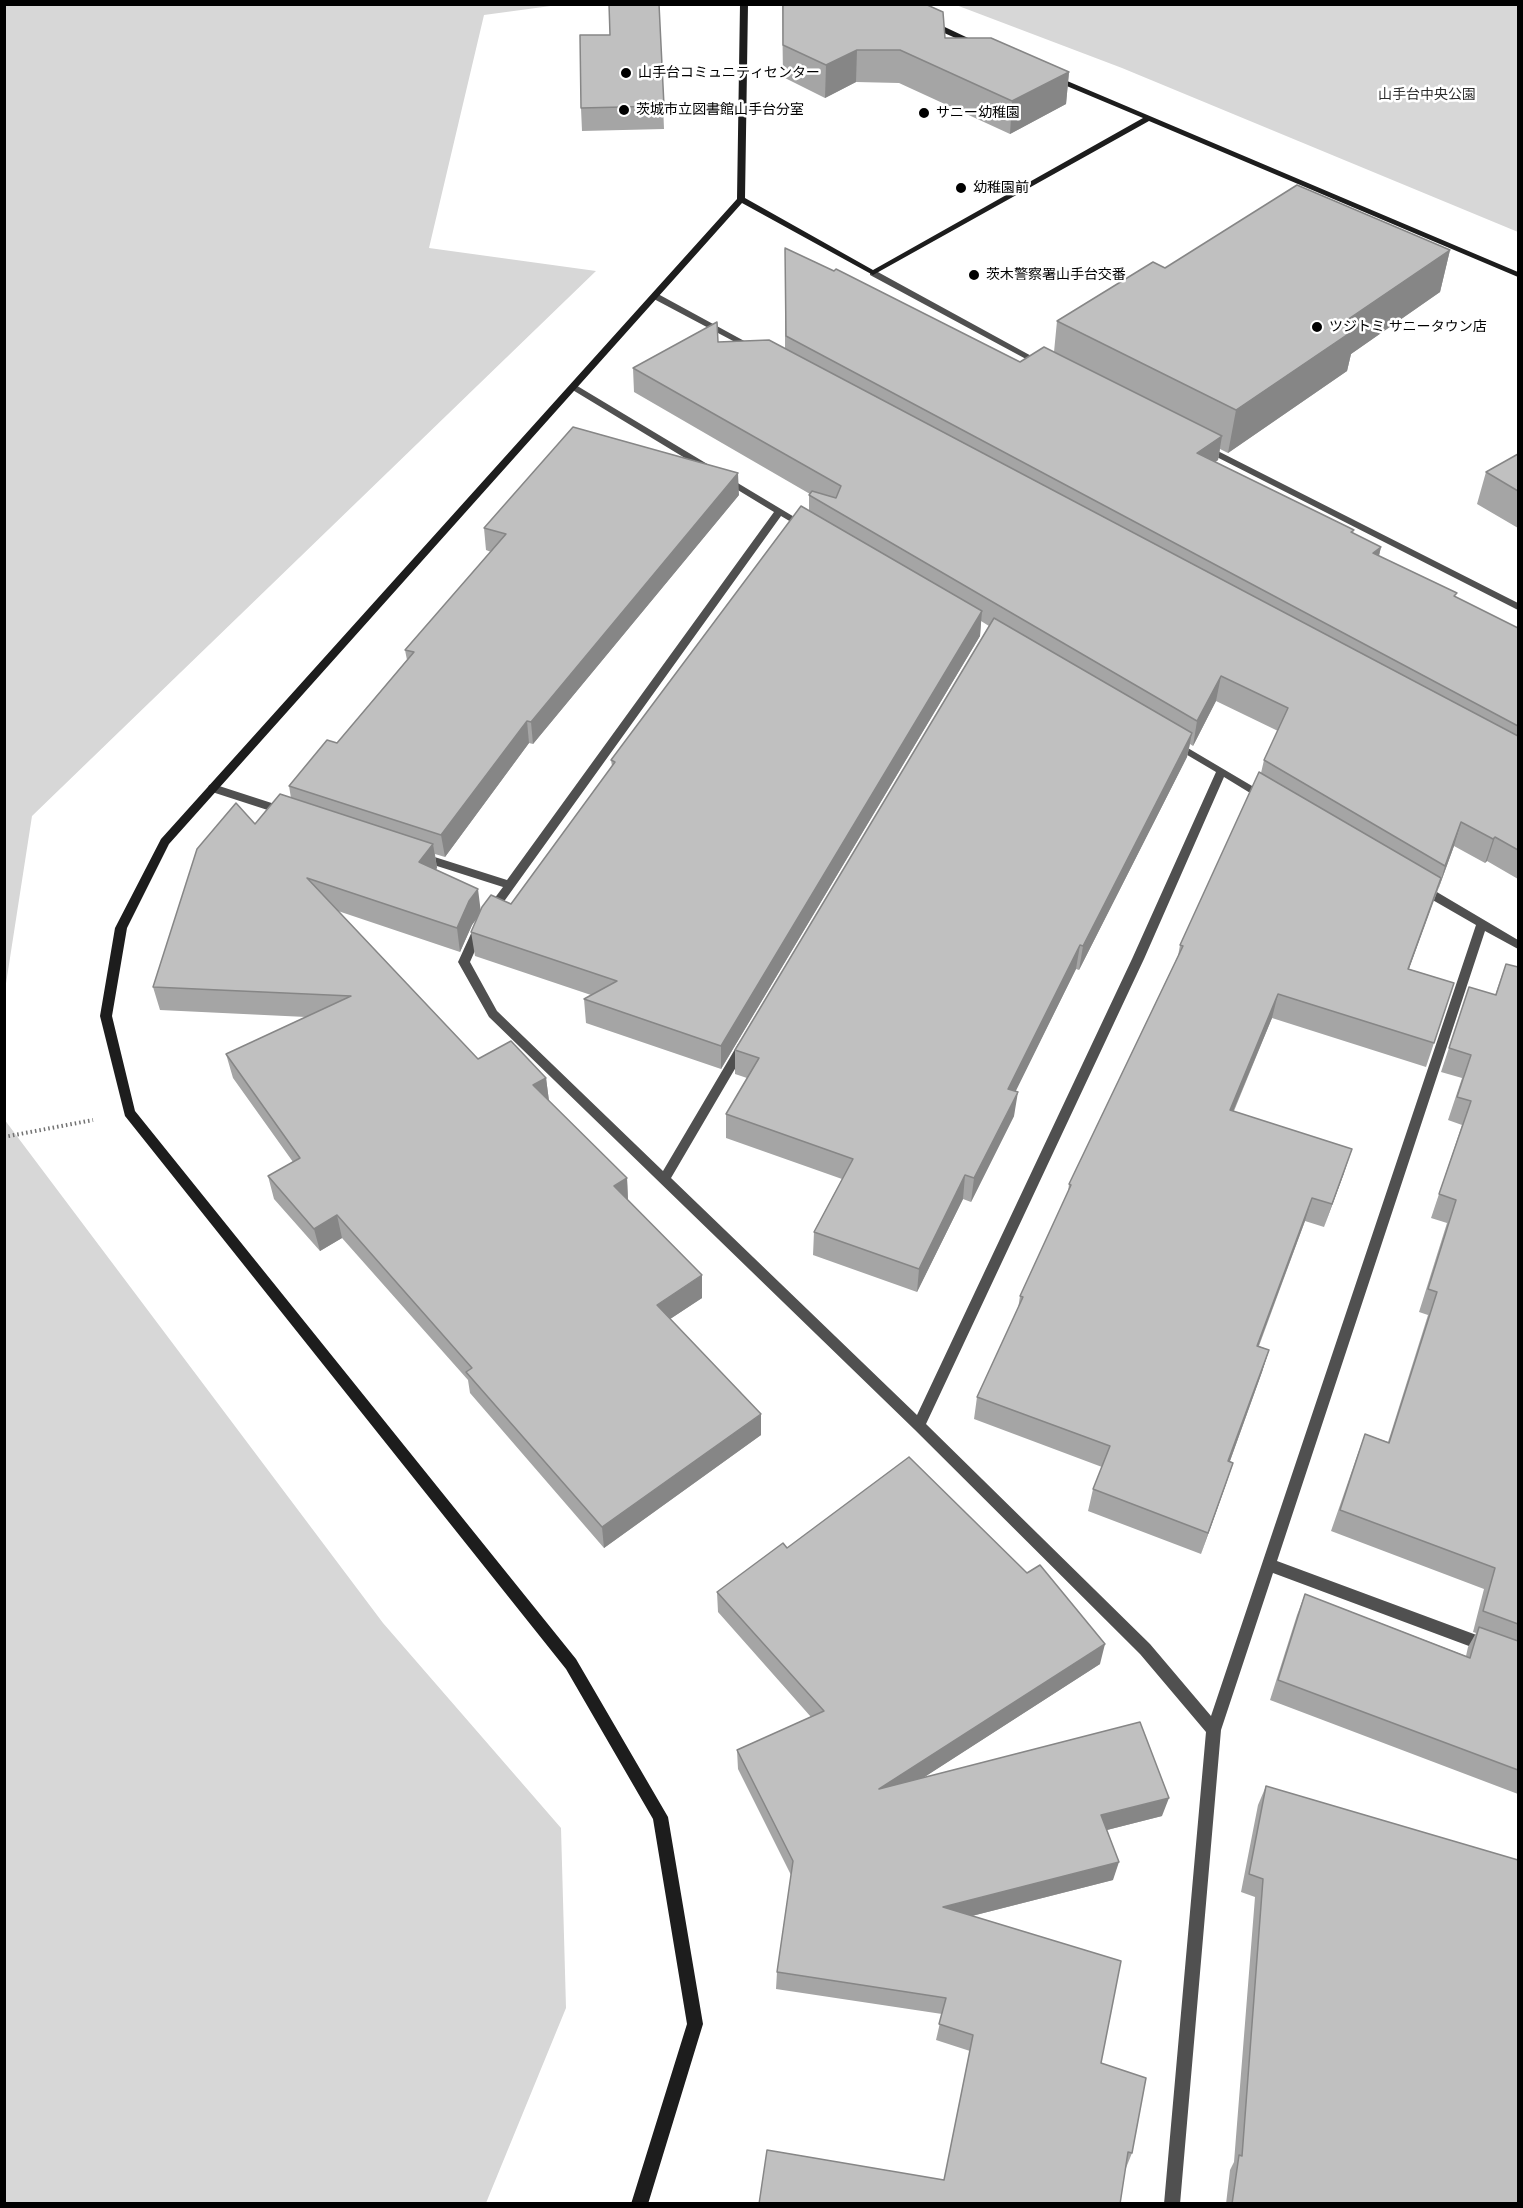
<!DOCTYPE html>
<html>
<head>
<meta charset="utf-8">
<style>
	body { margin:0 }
	#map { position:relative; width:1523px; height:2208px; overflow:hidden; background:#fff; font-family:"PT Sans",sans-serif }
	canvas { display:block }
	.frame { position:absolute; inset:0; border:6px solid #000; pointer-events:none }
</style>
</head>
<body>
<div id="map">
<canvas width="1523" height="2208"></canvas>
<div class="frame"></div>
</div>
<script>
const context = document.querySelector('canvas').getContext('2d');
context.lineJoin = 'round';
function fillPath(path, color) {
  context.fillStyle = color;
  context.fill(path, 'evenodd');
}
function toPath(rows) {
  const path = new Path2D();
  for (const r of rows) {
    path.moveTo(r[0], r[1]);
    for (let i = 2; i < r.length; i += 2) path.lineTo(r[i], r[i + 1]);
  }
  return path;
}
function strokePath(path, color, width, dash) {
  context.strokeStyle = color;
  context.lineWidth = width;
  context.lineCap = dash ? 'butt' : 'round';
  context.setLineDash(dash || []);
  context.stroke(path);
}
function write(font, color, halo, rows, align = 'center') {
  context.font = font + ' "PT Sans","Noto Sans JP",sans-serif';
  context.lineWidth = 5;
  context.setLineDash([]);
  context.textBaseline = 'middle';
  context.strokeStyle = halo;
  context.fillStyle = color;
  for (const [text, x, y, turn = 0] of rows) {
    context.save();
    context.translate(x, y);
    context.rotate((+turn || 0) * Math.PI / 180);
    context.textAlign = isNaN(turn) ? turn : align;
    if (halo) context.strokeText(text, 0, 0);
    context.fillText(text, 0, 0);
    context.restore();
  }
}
fillPath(toPath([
	[5,4,558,5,484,15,429,248,596,271,32,816,5,990],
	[956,5,1518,5,1518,232,1122,68],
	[4,1119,383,1623,561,1828,566,2008,486,2203,5,2203]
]), '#d7d7d7');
strokePath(toPath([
	[4,1137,93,1120]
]), '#727272', 4, [1.5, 3]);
fillPath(toPath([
	[870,271,876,271,1046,364,1039,366,870,275,870,271],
	[652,294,658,294,759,349,752,351,652,298,652,294],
	[574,384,714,468,716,470,711,473,708,472,571,389,570,387,574,384],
	[1204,444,1518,603,1518,610,1201,449,1199,447,1204,444],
	[726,476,811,527,809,529,803,529,781,516,495,914,487,914,485,911,503,887,418,860,417,857,422,853,507,880,774,512,723,481,723,477,726,476],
	[1176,741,1269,796,1264,800,1260,799,1224,777,1144,959,926,1424,1150,1644,1211,1716,1476,925,1417,891,1415,888,1417,885,1425,885,1518,940,1518,949,1485,931,1277,1561,1490,1640,1492,1645,1490,1650,1485,1652,1273,1573,1221,1730,1180,2204,1164,2204,1206,1732,1140,1654,914,1429,489,1017,458,962,475,925,483,925,485,928,470,962,497,1011,663,1171,738,1044,746,1044,748,1047,746,1050,671,1178,917,1415,1132,959,1216,772,1172,746,1171,744,1172,742,1176,741],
	[213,784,287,808,288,811,283,815,209,791,208,788,209,785,213,784]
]), '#505050');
fillPath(toPath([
	[740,4,748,4,745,198,873,270,1143,118,1050,79,1049,77,1053,75,1518,272,1518,277,1149,121,873,275,742,203,169,844,127,928,112,1016,135,1111,576,1659,668,1817,703,2024,648,2204,631,2204,687,2024,653,1819,566,1669,125,1116,100,1016,115,928,161,839,737,199,740,4],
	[926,21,932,21,983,45,976,47,926,25,926,21]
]), '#1d1d1d');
fillPath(toPath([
	[659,4,664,129,582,131,581,108,610,35],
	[782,4,945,38,1069,72,1066,104,1010,134,899,83,856,82,825,98,783,77],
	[1450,250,1440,292,1351,354,1347,371,1228,453,1220,449,1218,460,1215,462,1354,530,1353,533,1381,547,1379,556,1456,597,1518,628,1518,879,1487,861,1485,863,1454,846,1409,969,1454,983,1426,1067,1272,1018,1234,1111,1344,1173,1324,1227,1305,1221,1259,1346,1269,1350,1262,1372,1230,1461,1233,1463,1226,1484,1201,1554,1088,1511,1093,1489,1102,1467,974,1419,977,1397,1018,1309,1020,1296,1068,1192,1069,1184,1178,956,1180,945,1261,773,1264,760,1278,731,1216,701,1193,746,1190,744,1187,757,1079,970,1076,969,1015,1091,1014,1116,971,1202,963,1199,917,1292,813,1255,814,1232,842,1179,726,1138,726,1114,747,1078,735,1074,735,1050,989,626,981,621,980,636,721,1069,586,1023,584,999,591,995,475,956,471,932,477,917,472,925,460,952,338,911,478,1059,546,1078,549,1101,627,1178,628,1200,702,1275,702,1298,670,1319,761,1435,604,1548,470,1393,468,1380,342,1238,320,1251,274,1199,268,1176,293,1162,233,1078,226,1054,306,1017,160,1010,153,987,255,824,291,798,289,786,337,743,407,660,405,650,491,552,486,550,484,528,739,495,533,744,529,743,445,857,435,854,437,868,435,870,480,910,511,904,612,766,611,760,809,510,809,495,810,494,634,392,633,368,718,342,785,348,785,272,1020,362,1054,352,1057,321,1165,268],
	[1518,454,1518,528,1477,504,1486,472],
	[1506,964,1518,967,1518,1794,1270,1700,1297,1615,1305,1594,1466,1656,1468,1647,1476,1633,1473,1632,1484,1589,1331,1531,1357,1456,1365,1434,1388,1442,1428,1315,1419,1312,1447,1223,1431,1218,1462,1125,1448,1120,1462,1078,1441,1072,1469,987,1495,995],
	[787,1548,1100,1664,924,1777,1162,1816,1107,1830,1113,1880,972,1916,1101,2063,1132,2153,1126,2168,944,2180,970,2051,936,2040,942,2014,776,1989,777,1972,791,1875,738,1769,737,1750,811,1717,718,1612,717,1592],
	[1266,1786,1518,2204,1226,2204,1230,2170,1234,2162,1255,1897,1241,1892,1258,1805]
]), '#a5a5a5');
fillPath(toPath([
	[857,50,856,82,825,98,826,65],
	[1069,72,1066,104,1010,134,1012,101],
	[1450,250,1440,292,1351,354,1347,371,1228,453,1236,410,1344,322],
	[1222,436,1218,460,1193,478,1197,453],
	[738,473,739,495,533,744,531,722],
	[1381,547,1375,571,1373,553],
	[982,611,980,636,721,1069,721,1046],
	[1221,676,1216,701,1193,746,1197,721],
	[527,721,529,743,445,857,441,835],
	[1192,733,1187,757,1079,970,1083,946],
	[1461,822,1454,846,1438,890,1445,866],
	[1495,837,1487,861,1485,863,1493,839],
	[433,844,437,868,423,886,419,862],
	[1441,878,1433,902,1400,993,1408,969],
	[478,889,481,913,472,925,460,952,457,928,469,901],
	[1080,945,1076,969,1005,1113,1008,1089],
	[1278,994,1272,1018,1224,1133,1230,1110],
	[546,1078,549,1101,533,1085],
	[1018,1092,1014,1116,971,1202,974,1178],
	[1352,1149,1344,1173,1324,1227,1332,1204],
	[965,1175,963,1199,917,1292,919,1269],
	[627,1178,628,1201,614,1186],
	[1312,1198,1305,1221,1250,1368,1257,1346],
	[337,1215,342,1238,320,1251,314,1229],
	[702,1275,702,1298,658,1327,657,1305],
	[1269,1350,1262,1372,1222,1483,1228,1461],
	[761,1414,761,1435,604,1548,602,1527],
	[1233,1463,1226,1484,1201,1554,1208,1533],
	[1105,1644,1100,1664,878,1807,879,1789],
	[1169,1798,1162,1816,1095,1833,1101,1815],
	[1119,1862,1113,1880,940,1924,943,1907]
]), '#868686');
const building = toPath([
	[609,4,659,4,664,106,581,108,580,35,610,35,609,4],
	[783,4,925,4,943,12,945,38,991,38,1069,72,1012,101,900,50,857,50,826,65,783,45,783,4],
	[1297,185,1450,250,1344,322,1357,328,1236,410,1057,321,1153,262,1165,268,1297,185],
	[785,248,834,271,836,269,1020,362,1044,347,1222,436,1197,453,1354,530,1351,532,1381,547,1373,553,1457,593,1454,596,1518,628,1518,726,786,336,785,248],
	[717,322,718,342,769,340,1518,736,1518,850,1495,837,1493,839,1461,822,1445,866,1264,760,1288,708,1221,676,1197,721,809,495,812,491,836,498,841,486,633,368,717,322],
	[573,427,738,473,531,722,527,721,441,835,289,786,327,740,337,743,414,652,405,650,506,534,484,528,573,427],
	[1518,454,1518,491,1486,472,1518,454],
	[801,506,982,611,721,1046,584,999,617,981,471,932,482,907,491,895,511,904,615,762,611,760,801,506],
	[994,618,1192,733,1083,946,1080,945,1008,1089,1018,1092,974,1178,965,1175,919,1269,814,1232,853,1159,726,1114,759,1058,735,1050,994,618],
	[1259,772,1441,878,1408,969,1454,983,1434,1043,1278,994,1230,1110,1352,1149,1332,1204,1312,1198,1257,1346,1269,1350,1228,1461,1233,1463,1208,1533,1093,1489,1110,1446,977,1397,1023,1297,1020,1296,1071,1185,1069,1184,1183,946,1180,945,1259,772],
	[280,794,433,844,419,862,478,889,469,901,457,928,307,878,478,1059,511,1041,546,1078,533,1085,627,1178,614,1186,702,1275,657,1305,761,1414,602,1527,466,1372,472,1368,337,1215,314,1229,268,1176,300,1158,226,1054,351,996,153,987,197,849,236,803,255,824,280,794],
	[1506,964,1518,967,1518,1624,1483,1611,1495,1568,1340,1510,1365,1434,1389,1443,1437,1292,1428,1289,1456,1200,1439,1194,1471,1101,1457,1097,1471,1055,1449,1048,1469,987,1496,995,1506,964],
	[909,1457,1027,1573,1040,1565,1105,1644,879,1789,1140,1722,1169,1798,1101,1815,1119,1862,943,1907,1121,1961,1101,2063,1146,2078,1132,2153,1128,2152,1120,2204,759,2204,767,2150,944,2180,973,2035,939,2024,946,1998,777,1972,793,1861,737,1750,824,1711,717,1592,783,1543,787,1548,909,1457],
	[1305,1594,1470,1658,1479,1627,1518,1641,1518,1770,1278,1680,1305,1594],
	[1266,1786,1518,1860,1518,2204,1232,2204,1239,2155,1242,2156,1263,1879,1249,1874,1266,1786]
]);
fillPath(building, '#c0c0c0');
strokePath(building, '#868686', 1.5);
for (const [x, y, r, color] of [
	[626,73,6,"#000"],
	[624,110,6,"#000"],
	[924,113,6,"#000"],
	[961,188,6,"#000"],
	[974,275,6,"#000"],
	[1317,327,6,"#000"]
]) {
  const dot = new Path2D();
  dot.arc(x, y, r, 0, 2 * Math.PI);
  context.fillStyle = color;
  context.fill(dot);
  strokePath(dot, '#fff', 2);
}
write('14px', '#000', '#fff', [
	["山手台コミュニティセンター",638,73],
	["茨城市立図書館山手台分室",636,110],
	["サニー幼稚園",936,113],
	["幼稚園前",973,188],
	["茨木警察署山手台交番",986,275],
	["ツジトミ サニータウン店",1329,327]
], 'left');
write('14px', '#2e2e2e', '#fff', [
	["山手台中央公園",1427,95]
]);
</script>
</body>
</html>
